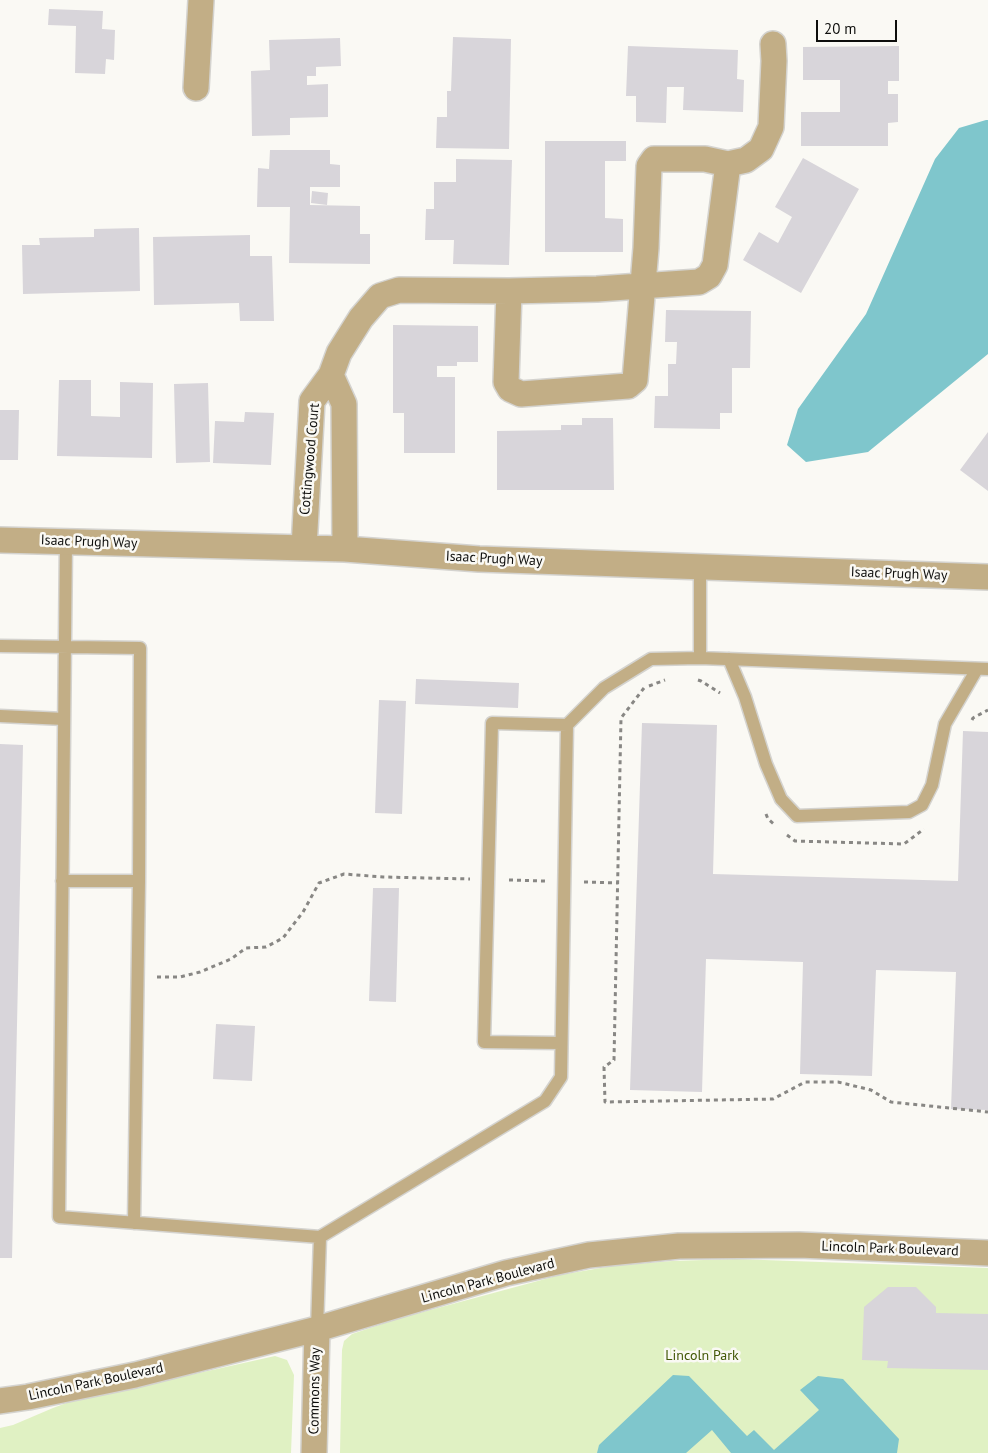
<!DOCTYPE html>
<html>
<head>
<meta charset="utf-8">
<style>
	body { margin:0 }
	#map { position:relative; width:988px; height:1453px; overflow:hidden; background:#faf9f4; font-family:"PT Sans",sans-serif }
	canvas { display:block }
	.scale { position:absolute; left:816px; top:20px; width:81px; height:22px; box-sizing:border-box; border:2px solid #0e0e0c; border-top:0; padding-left:6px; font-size:15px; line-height:18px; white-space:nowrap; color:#0e0e0c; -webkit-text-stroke:4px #faf9f4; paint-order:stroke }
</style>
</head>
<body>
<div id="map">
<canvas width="988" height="1453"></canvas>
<div class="scale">20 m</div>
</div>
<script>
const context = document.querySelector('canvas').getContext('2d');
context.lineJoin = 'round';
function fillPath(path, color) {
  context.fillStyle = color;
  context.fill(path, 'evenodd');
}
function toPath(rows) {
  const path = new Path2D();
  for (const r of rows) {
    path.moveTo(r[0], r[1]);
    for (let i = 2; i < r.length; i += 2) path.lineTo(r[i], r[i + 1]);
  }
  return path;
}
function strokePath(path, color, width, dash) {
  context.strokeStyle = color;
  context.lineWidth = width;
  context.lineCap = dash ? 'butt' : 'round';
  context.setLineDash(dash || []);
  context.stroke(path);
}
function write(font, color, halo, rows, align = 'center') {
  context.font = font + ' "PT Sans",sans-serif';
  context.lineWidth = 5;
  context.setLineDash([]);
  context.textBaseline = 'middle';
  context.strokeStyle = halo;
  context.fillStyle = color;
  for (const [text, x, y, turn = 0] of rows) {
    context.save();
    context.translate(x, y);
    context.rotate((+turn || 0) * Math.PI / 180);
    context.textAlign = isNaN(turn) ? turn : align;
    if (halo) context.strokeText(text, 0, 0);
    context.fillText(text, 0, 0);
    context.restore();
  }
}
fillPath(toPath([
	[736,1259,988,1268,988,1453,340,1453,342,1350,344,1341,352,1334,397,1319,560,1275,612,1266,672,1261],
	[275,1356,287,1360,294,1375,291,1453,0,1453,0,1428,13,1425,53,1408,69,1402]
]), '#e0f1c3');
fillPath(toPath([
	[986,120,988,120,988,354,868,452,806,462,787,445,798,409,866,314,935,159,959,128],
	[673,1375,689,1376,747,1436,754,1430,774,1450,819,1410,800,1390,818,1376,843,1379,899,1439,897,1453,731,1453,712,1430,686,1453,597,1453,599,1445]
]), '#7fc6cc');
fillPath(toPath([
	[49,9,103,11,102,29,115,30,114,60,106,59,105,74,75,73,76,26,48,25],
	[453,37,511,39,509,149,436,148,437,117,447,117,447,91,451,91],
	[340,38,341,66,316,67,316,76,307,76,307,85,328,84,328,117,290,118,290,135,252,136,251,71,270,70,269,40],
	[628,46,738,50,737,79,744,80,743,112,683,110,684,87,667,87,666,123,636,122,636,96,626,96],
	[899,46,899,81,888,81,888,94,898,94,898,122,888,123,888,146,801,146,801,112,840,112,840,80,803,80,803,47],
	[545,141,626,141,626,161,605,161,605,218,623,219,623,252,545,252],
	[270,150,330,150,330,164,340,165,340,187,310,187,310,205,360,206,360,234,370,234,370,264,289,263,290,207,257,207,258,168,269,169],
	[803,158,859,189,801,293,743,260,759,232,778,243,792,217,775,207],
	[456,159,512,160,509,265,453,264,454,240,425,240,426,209,434,209,434,182,456,182],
	[312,191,328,193,327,205,311,203],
	[139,228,140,291,23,294,22,245,40,245,39,238,94,237,94,229],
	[250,235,250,256,272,256,274,321,240,321,239,303,154,305,153,237],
	[666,310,751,311,750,368,732,368,732,413,720,413,720,429,654,428,655,396,668,396,668,364,676,364,677,342,665,342],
	[393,325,478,326,478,362,457,362,457,366,437,366,437,377,455,377,455,453,404,453,404,413,393,413],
	[59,380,91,380,91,416,120,417,120,382,153,383,152,458,57,456],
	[208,383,210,462,176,463,174,384],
	[0,410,19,410,18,460,0,460],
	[245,412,274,413,271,465,213,463,215,421,244,422],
	[582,418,613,418,614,490,497,490,497,431,561,430,561,425,582,425],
	[988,432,988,491,960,470],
	[416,679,519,683,518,708,415,704],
	[379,700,406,701,402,814,375,813],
	[642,723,717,725,713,874,958,881,963,731,988,732,988,1110,951,1109,956,972,876,970,872,1076,800,1074,803,962,706,959,702,1092,630,1090],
	[0,744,23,745,12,1258,0,1258],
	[373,888,399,888,396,1002,369,1001],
	[216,1024,255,1026,252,1081,213,1079],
	[888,1287,916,1287,936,1307,936,1313,988,1314,988,1370,887,1368,888,1361,862,1360,864,1307]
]), '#d8d5da');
const lane = toPath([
	[66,542,59,1217,320,1237,545,1101,561,1077,567,725,604,688,651,659,700,658],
	[700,567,700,658,988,669],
	[0,646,140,648,139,881,134,1223],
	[729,659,745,697,766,764,781,799,797,816,909,812,922,805,932,785,945,724,977,669],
	[0,716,64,719],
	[62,881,139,881],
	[561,1043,484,1042,492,723,567,725],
	[317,1329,320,1237]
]);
const street = toPath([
	[196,88,201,0],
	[509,291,506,382,510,389,521,394,628,386,635,380,646,248,649,166,654,159,705,159,728,164,746,160,761,149,771,127,774,61,773,44],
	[331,375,344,404,345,549],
	[0,540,345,549,479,559,988,577],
	[304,548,312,401,331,375,339,353,361,318,380,296,399,290,509,291,597,289,699,282,709,276,715,265,728,164],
	[0,1401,28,1397,135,1375,317,1329,506,1273,589,1255,679,1246,799,1245,988,1253],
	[314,1453,317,1329]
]);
strokePath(lane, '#d4d3cf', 15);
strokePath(street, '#d4d3cf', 28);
strokePath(toPath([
	[698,680,701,681,720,693],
	[649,686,665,680],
	[644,688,621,718,614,1060,604,1067,605,1102,773,1099,805,1082,838,1082,871,1090,891,1102,988,1112],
	[972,720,973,718,988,710],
	[766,814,768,819,775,825],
	[787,835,795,841,904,844,924,829],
	[509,880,545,881],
	[584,882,618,883],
	[157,977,180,977,200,972,231,959,246,948,266,947,283,938,303,912,319,883,344,874,383,877,470,879]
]), '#888784', 3, [4, 4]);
strokePath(lane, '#c2ae86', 12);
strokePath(street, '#c2ae86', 25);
write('14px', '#0e0e0c', '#faf9f4', [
	["Cottingwood Court",310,459,-85],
	["Isaac Prugh Way",89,542,2],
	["Isaac Prugh Way",494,559,3],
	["Isaac Prugh Way",899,574,2],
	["Lincoln Park Boulevard",890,1249,2],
	["Lincoln Park Boulevard",488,1281,-15],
	["Lincoln Park Boulevard",96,1382,-12],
	["Commons Way",315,1391,-89]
]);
write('14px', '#435807', '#faf9f4', [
	["Lincoln Park",702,1356]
]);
</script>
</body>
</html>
